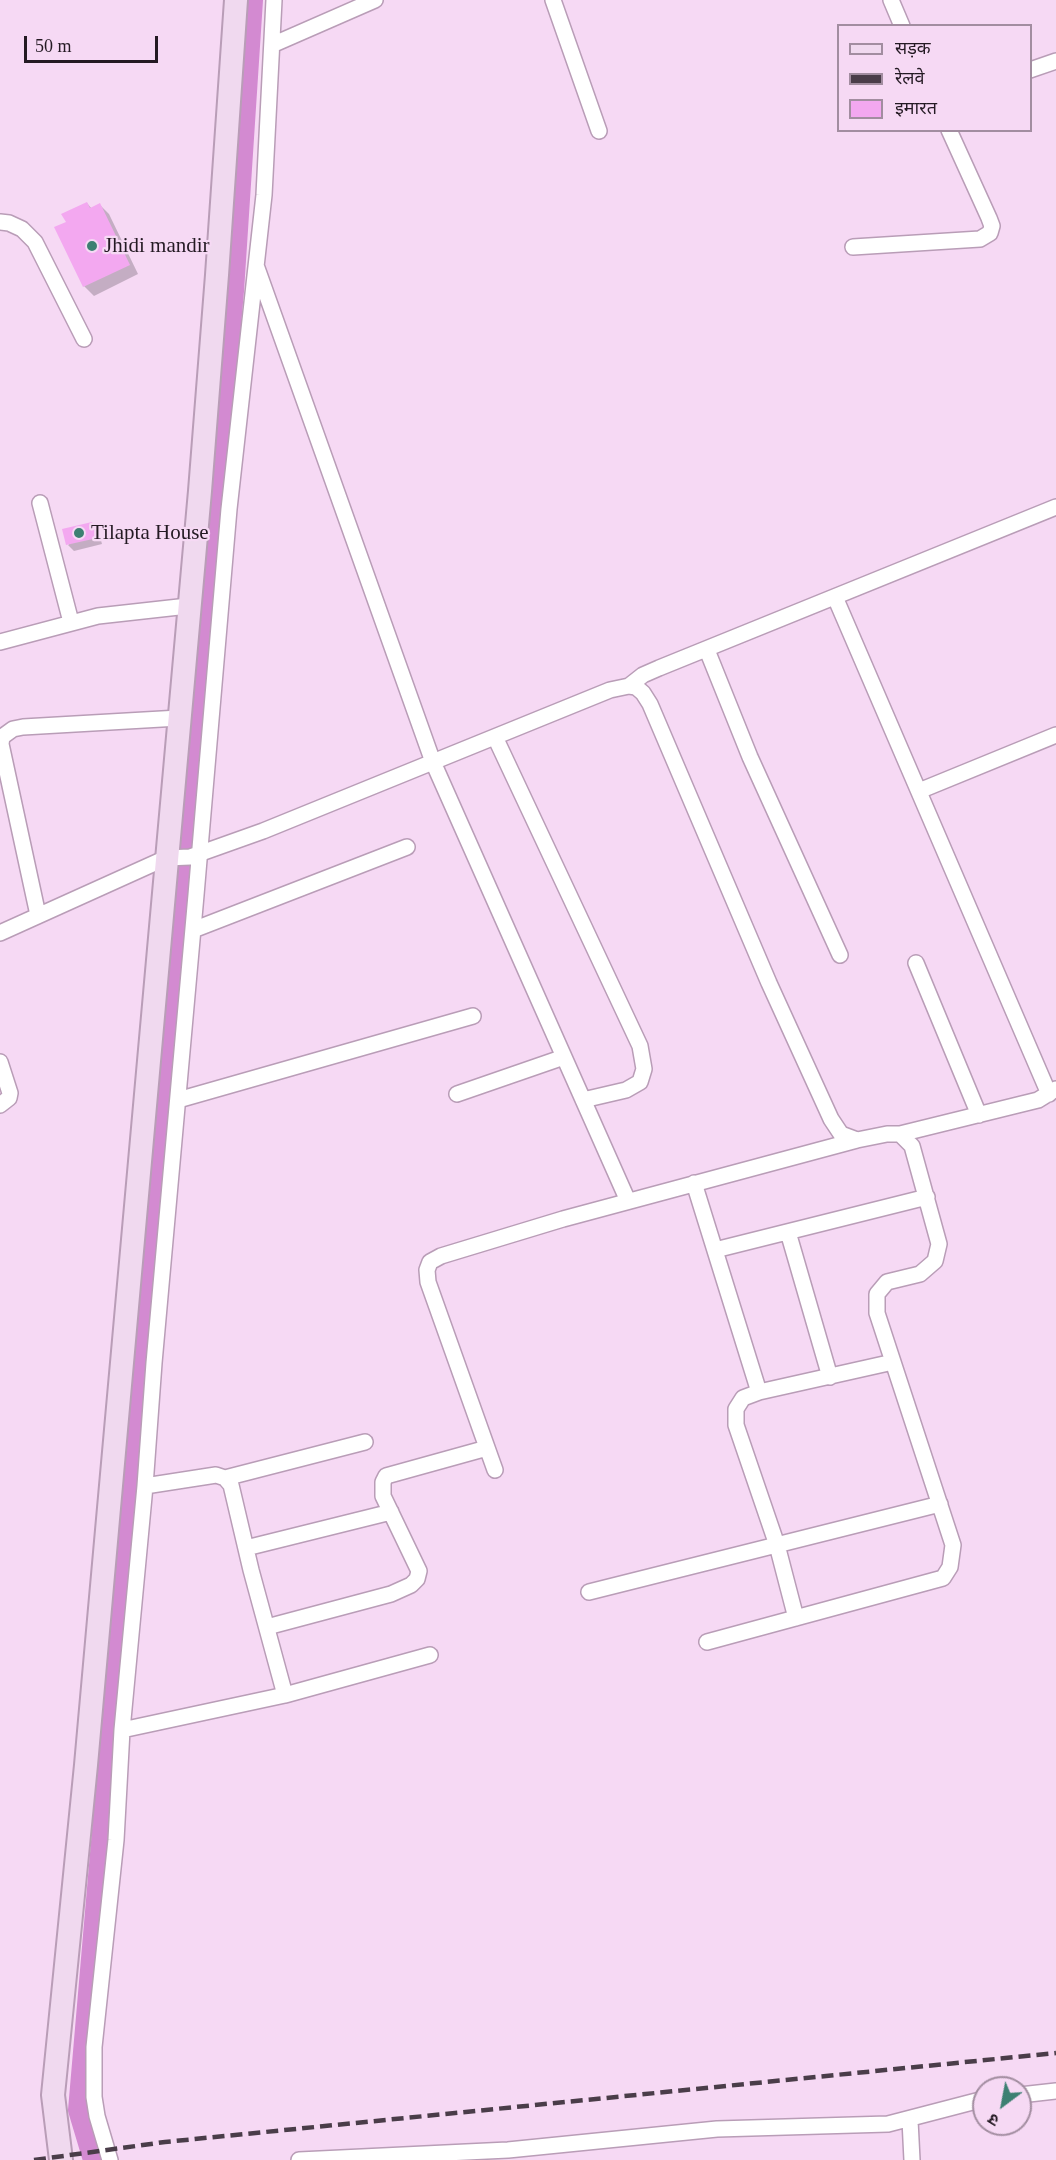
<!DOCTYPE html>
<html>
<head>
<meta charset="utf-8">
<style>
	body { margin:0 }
	#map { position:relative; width:1056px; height:2160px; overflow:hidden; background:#f6d9f4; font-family:"Times New Roman","Noto Sans Devanagari",serif }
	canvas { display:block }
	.legend { position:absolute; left:837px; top:24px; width:195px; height:108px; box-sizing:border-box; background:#f6d9f4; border:2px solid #a28da0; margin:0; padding:8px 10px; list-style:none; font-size:18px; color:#241a23 }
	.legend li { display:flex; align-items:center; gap:12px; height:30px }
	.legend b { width:30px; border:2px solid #a28da0 }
	.north { position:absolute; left:972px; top:2076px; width:60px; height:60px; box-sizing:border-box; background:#f6d9f4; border:2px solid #a28da0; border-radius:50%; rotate:212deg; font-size:16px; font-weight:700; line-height:24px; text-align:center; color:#241a23 }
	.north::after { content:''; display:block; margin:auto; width:21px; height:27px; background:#3d8072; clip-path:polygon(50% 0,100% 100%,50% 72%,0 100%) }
	.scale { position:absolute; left:24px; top:36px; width:134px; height:27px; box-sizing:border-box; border:3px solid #241a23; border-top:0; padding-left:8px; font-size:18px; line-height:21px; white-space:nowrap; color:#241a23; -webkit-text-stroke:4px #f6d9f4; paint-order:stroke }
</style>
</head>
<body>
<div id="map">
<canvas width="1056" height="2160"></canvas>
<ul class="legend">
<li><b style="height:8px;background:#f0d9ef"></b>सड़क</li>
<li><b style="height:8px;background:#4a3d49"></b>रेलवे</li>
<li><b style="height:16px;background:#f3a8f0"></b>इमारत</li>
</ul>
<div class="north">उ</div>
<div class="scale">50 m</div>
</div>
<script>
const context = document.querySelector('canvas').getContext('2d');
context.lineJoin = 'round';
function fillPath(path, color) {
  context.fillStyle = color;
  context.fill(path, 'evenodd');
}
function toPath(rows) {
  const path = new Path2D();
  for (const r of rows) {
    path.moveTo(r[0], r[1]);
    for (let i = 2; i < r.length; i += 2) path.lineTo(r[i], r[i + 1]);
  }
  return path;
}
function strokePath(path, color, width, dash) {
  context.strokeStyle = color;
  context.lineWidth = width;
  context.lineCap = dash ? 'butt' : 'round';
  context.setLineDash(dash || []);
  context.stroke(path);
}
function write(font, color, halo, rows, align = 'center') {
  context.font = font + ' "Times New Roman",serif';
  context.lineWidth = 4.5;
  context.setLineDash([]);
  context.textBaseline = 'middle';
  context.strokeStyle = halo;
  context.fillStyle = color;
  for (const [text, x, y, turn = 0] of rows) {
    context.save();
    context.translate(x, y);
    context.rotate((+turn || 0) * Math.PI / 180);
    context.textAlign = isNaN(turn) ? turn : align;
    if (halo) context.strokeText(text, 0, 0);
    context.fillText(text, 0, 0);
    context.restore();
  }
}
fillPath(toPath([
	[87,203,92,209,100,205,109,214,138,274,94,296,84,286,68,223],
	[92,523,98,530,102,544,74,551,68,545]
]), '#0003');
strokePath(toPath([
	[93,2160,78,2110,234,291,253,0]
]), '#d38ad1', 20);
fillPath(toPath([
	[87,202,90,208,100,203,130,265,83,287,54,227,66,222,61,214],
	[92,522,97,538,66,545,62,529]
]), '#f3a8f0');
const street = toPath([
	[553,0,599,131],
	[891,0,902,26],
	[272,45,375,0],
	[1030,70,1056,61],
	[0,222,9,223,22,229,35,242,84,339],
	[853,247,980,239,990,233,992,226,989,218,949,130],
	[257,268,433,762,628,1201],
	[40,503,71,622],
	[835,597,1049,1094],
	[0,642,98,616,188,606],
	[707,650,750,757,840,955],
	[629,686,643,675,659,668,1056,507],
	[495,737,640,1046,644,1069,640,1082,626,1090,583,1100],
	[919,791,1056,735],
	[38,915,1,744,2,737,13,729,23,727,179,718],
	[193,930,407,847],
	[0,933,166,858,190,857,263,831,610,690,629,686,636,687,643,693,650,704,769,983,831,1119,841,1134,857,1140,887,1134,900,1134,912,1146,939,1244,935,1261,920,1274,887,1282,877,1294,877,1313,953,1545,950,1567,943,1578,707,1642],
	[916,963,979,1115],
	[0,1062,10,1093,9,1098,0,1105],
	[457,1094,564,1057],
	[178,1100,473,1016],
	[900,1134,1038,1100,1056,1089],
	[694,1183,759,1392],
	[788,1232,830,1377],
	[715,1250,927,1197],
	[495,1470,428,1282,427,1270,430,1262,441,1256,563,1219,857,1140],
	[225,1478,365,1442],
	[145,1486,216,1475,225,1478,231,1485,251,1570,285,1695],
	[246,1548,391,1512],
	[589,1592,940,1504],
	[796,1618,777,1545,736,1425,736,1409,743,1398,759,1392,893,1362],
	[267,1627,391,1594,411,1585,417,1579,419,1571,383,1496,383,1482,386,1476,487,1448],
	[122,1730,285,1695,430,1655],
	[1020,2095,1056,2091],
	[910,2120,912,2160],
	[110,2160,97,2116,94,2097,94,2047,116,1840,122,1730,145,1486,154,1363,196,895,229,509,264,195,274,0],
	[299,2160,508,2150,717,2129,888,2124,984,2099]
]);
const secondary = toPath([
	[61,2160,53,2095,86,1765,200,491,217,275,236,0]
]);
strokePath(street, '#b99db7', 18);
strokePath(secondary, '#b99db7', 26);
strokePath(street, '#fff', 15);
strokePath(secondary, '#f0d9ef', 22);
strokePath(toPath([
	[34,2160,165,2142,1056,2053]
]), '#4a3d49', 4.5, [12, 6]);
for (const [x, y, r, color] of [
	[92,246,6,"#3d8072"],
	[79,533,6,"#3d8072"]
]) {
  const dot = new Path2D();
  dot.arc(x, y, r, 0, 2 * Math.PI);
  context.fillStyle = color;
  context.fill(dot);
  strokePath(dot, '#f6d9f4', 2);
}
write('21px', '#241a23', '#f6d9f4', [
	["Jhidi mandir",104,246],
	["Tilapta House",91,533]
], 'left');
</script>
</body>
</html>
